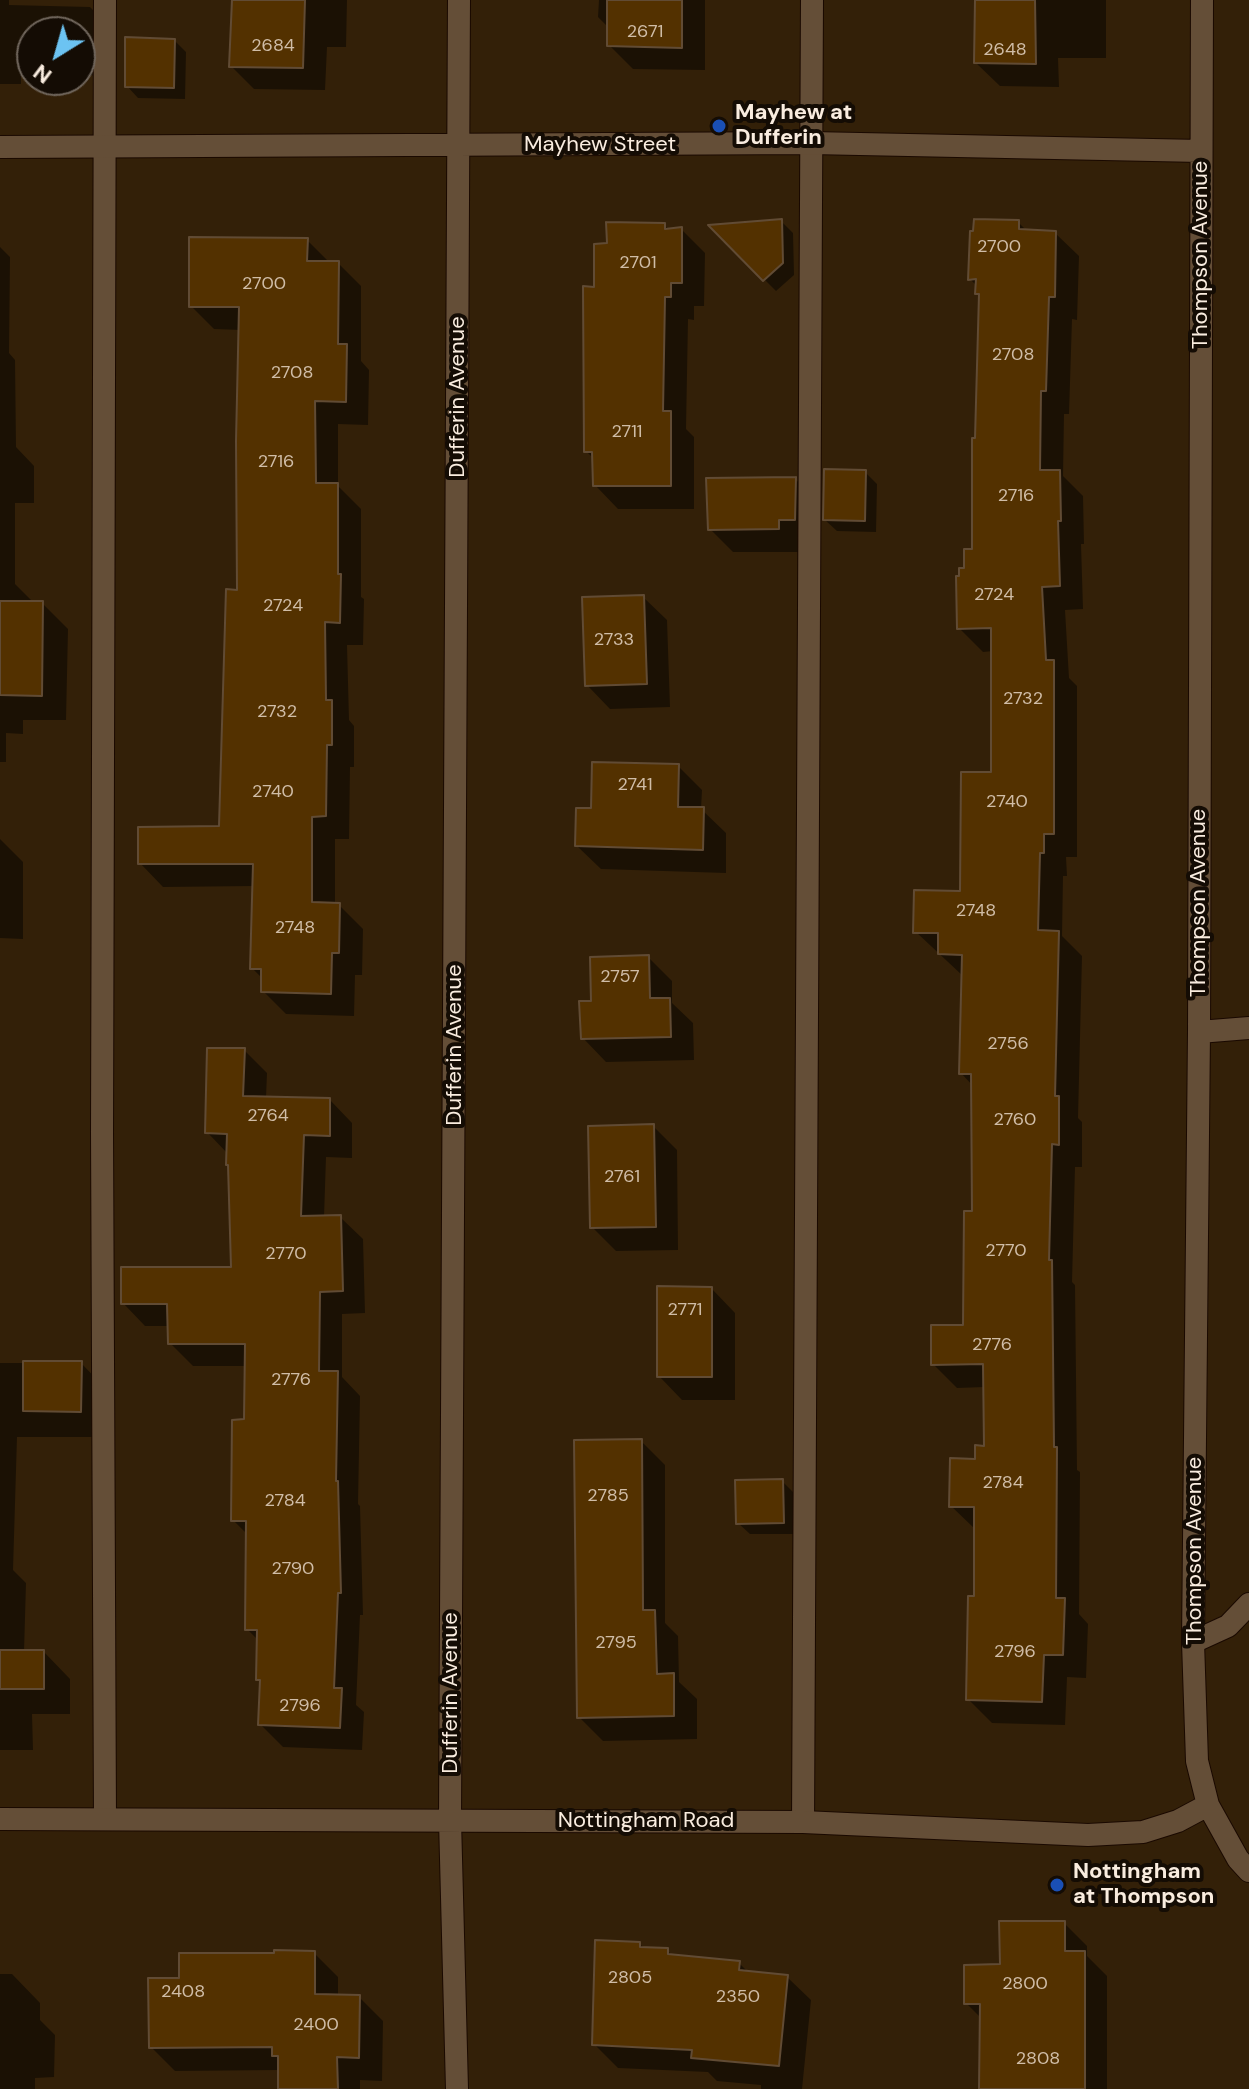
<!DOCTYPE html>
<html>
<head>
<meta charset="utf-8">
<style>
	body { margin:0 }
	#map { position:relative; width:1249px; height:2089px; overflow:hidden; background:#332008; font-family:"DM Sans",sans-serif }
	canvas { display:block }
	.north { position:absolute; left:16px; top:16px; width:80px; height:80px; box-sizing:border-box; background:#140c04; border:2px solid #70665c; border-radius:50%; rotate:217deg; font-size:22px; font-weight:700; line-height:32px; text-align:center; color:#f9ecdf }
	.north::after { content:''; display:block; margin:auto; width:28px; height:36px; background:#6cc3f2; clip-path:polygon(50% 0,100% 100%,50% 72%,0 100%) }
</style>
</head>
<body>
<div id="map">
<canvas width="1249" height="2089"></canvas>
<div class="north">N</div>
</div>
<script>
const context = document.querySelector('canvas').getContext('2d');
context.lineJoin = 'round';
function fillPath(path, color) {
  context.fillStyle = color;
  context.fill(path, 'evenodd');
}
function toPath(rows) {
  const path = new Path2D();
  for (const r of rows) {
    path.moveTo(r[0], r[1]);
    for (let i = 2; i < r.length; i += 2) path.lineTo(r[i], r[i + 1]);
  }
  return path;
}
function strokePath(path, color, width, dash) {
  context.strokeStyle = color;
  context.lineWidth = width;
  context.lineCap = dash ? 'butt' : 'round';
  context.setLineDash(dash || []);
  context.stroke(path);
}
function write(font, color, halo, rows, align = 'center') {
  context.font = font + ' "DM Sans",sans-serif';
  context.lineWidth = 8;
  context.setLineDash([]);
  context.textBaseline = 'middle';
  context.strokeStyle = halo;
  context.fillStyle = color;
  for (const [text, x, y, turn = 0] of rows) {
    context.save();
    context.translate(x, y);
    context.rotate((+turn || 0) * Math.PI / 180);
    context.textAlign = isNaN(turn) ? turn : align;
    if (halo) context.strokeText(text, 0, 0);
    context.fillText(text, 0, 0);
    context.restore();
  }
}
fillPath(toPath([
	[0,0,9,0,9,5,90,7,113,30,112,76,80,75,80,32,32,32,32,73,21,73,21,84,0,84],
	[234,0,347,0,346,47,327,47,325,90,254,89,231,66],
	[599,0,705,0,705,70,633,69,609,45,609,28,598,17],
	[977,0,1106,0,1106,58,1058,58,1059,87,1000,86,976,63],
	[175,41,186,52,185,99,138,98,127,86],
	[781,221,793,233,794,275,776,291,712,227],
	[1018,222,1027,231,1055,233,1079,256,1077,320,1072,319,1069,414,1064,414,1063,476,1083,496,1084,544,1081,544,1083,609,1065,610,1069,678,1077,686,1077,857,1066,857,1067,876,1063,876,1062,936,1082,956,1078,1118,1082,1122,1082,1167,1075,1167,1072,1282,1075,1285,1077,1470,1080,1472,1079,1614,1088,1624,1086,1678,1067,1677,1065,1725,992,1723,968,1699,976,1598,975,1529,951,1506,986,1448,985,1387,957,1388,933,1364,965,1327,974,1213,973,1086,961,1073,963,976,916,932,962,893,993,774,993,651,983,652,959,628,967,570,974,551,981,297,977,293,977,286,970,279],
	[664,225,670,230,681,229,705,253,704,306,694,306,694,320,688,319,686,429,694,437,694,509,618,509,595,485,595,460,586,451,596,289,609,245],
	[307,240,330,263,338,263,361,286,361,361,369,370,368,425,338,424,338,486,361,509,361,597,364,599,363,645,347,645,349,720,354,726,354,767,350,767,349,839,335,839,335,905,339,905,363,929,362,975,355,975,354,1016,286,1014,263,991,263,979,252,968,255,886,163,887,140,863,221,828,239,592,241,330,214,329,191,306],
	[0,247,10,257,9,353,15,360,16,447,34,466,34,503,15,503,15,584,34,603,42,603,68,629,66,720,23,720,23,734,6,733,6,762,0,762],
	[865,472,877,484,876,532,837,531,825,520],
	[795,479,819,502,802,552,733,552,710,529],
	[643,597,667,620,670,707,610,709,587,685],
	[678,766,702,790,701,809,726,833,726,873,601,869,577,846,593,810],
	[0,839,23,862,23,939,0,938],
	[648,957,672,981,672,1003,693,1023,694,1060,606,1062,583,1038,593,1003],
	[244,1050,267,1073,266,1098,330,1100,352,1123,352,1158,326,1157,324,1217,340,1217,363,1239,365,1313,342,1314,342,1377,360,1396,358,1504,360,1506,363,1615,360,1615,356,1705,364,1712,362,1750,283,1747,260,1724,262,1683,258,1679,259,1641,247,1629,248,1535,233,1520,246,1421,247,1366,193,1366,170,1343,170,1326,145,1326,123,1303,233,1269,228,1154,207,1132],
	[653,1126,677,1150,678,1250,616,1251,592,1227],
	[712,1289,735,1313,735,1400,682,1400,659,1376],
	[0,1363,81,1363,107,1390,107,1437,17,1437,13,1570,26,1583,24,1652,44,1652,70,1679,70,1714,32,1714,33,1750,0,1750],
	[641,1441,665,1465,665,1623,678,1636,679,1682,697,1699,697,1739,603,1741,579,1717],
	[782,1481,794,1493,794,1534,750,1534,738,1523],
	[1064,1923,1087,1946,1087,1956,1107,1976,1107,2089,981,2089,982,2019,966,2003,1002,1966],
	[640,1944,645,1949,667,1950,673,1956,739,1963,749,1973,787,1977,811,2000,802,2089,761,2089,761,2085,717,2081,708,2072,618,2068,594,2044],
	[314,1953,338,1977,338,1997,359,1997,383,2021,382,2081,360,2080,360,2089,281,2089,280,2070,175,2071,151,2047,181,1980],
	[0,1974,12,1974,40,2003,40,2020,55,2035,54,2077,35,2078,35,2089,0,2089]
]), '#0007');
const building = toPath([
	[232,0,305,0,303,68,229,67,232,0],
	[607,0,682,0,682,48,607,46,607,0],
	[975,0,1035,0,1036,64,974,63,975,0],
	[125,37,175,39,174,88,125,87,125,37],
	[782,219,783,263,763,281,708,225,782,219],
	[974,219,1019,220,1019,229,1056,231,1055,297,1049,297,1046,391,1041,391,1040,470,1060,470,1061,521,1058,521,1060,586,1042,587,1046,660,1054,660,1054,834,1044,834,1044,853,1040,853,1038,930,1059,931,1055,1096,1059,1096,1059,1145,1052,1144,1049,1260,1052,1260,1054,1447,1057,1447,1056,1598,1065,1598,1063,1655,1044,1655,1042,1702,966,1700,968,1596,974,1596,974,1507,949,1507,950,1458,975,1459,975,1445,984,1446,983,1364,931,1365,931,1325,963,1325,964,1211,972,1211,971,1074,959,1074,962,955,938,954,938,933,913,933,914,890,960,891,961,772,991,772,991,628,957,629,956,576,959,576,959,568,964,568,964,549,972,549,972,438,975,438,979,294,975,294,976,279,968,280,970,231,973,231,974,219],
	[606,222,665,223,665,229,682,227,682,283,671,283,671,297,665,297,663,411,671,411,671,486,593,486,592,452,584,452,583,286,594,287,594,244,607,243,606,222],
	[189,237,308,238,307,261,339,261,338,344,347,344,346,402,315,401,316,483,338,483,338,574,341,574,340,623,325,622,326,700,332,700,332,745,327,745,326,816,312,817,312,902,340,903,339,953,332,953,331,994,261,992,261,969,250,969,253,864,138,864,138,827,219,826,226,589,237,590,236,441,239,307,189,307,189,237],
	[824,469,866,470,865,521,823,520,824,469],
	[796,477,795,520,779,520,779,529,708,530,706,478,796,477],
	[644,595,647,684,585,686,582,597,644,595],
	[0,601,43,601,42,696,0,695,0,601],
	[592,762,679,764,678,807,704,807,703,850,575,846,576,808,591,808,592,762],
	[649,955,650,998,670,998,671,1037,581,1039,579,1001,591,1001,590,957,649,955],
	[207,1048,245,1048,243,1096,330,1098,330,1136,304,1135,301,1216,341,1215,343,1291,320,1292,319,1371,338,1371,336,1481,338,1481,341,1593,338,1593,334,1688,342,1688,340,1728,258,1725,260,1680,256,1680,257,1630,245,1630,246,1521,231,1521,232,1420,244,1419,245,1344,168,1344,167,1304,121,1304,121,1267,231,1267,228,1165,226,1165,227,1134,205,1133,207,1048],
	[654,1124,656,1227,590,1228,588,1126,654,1124],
	[657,1286,712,1287,712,1377,657,1377,657,1286],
	[23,1361,82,1361,81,1412,23,1411,23,1361],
	[642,1439,643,1610,655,1610,657,1674,674,1673,674,1716,577,1718,574,1440,642,1439],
	[783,1479,784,1523,736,1524,735,1480,783,1479],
	[0,1650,44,1650,44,1689,0,1689,0,1650],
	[999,1921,1065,1921,1065,1951,1085,1951,1085,2089,979,2089,980,2004,964,2004,964,1965,1000,1964,999,1921],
	[595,1940,640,1942,640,1947,668,1948,668,1954,740,1961,739,1970,788,1975,779,2066,691,2058,692,2050,592,2045,595,1940],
	[274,1950,315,1951,315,1994,360,1995,359,2058,337,2057,338,2089,278,2089,278,2056,272,2056,272,2047,149,2048,148,1978,179,1978,179,1953,274,1953,274,1950]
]);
fillPath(building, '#533100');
strokePath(building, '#614b34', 2);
const service = toPath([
	[105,0,102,1131,105,1819],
	[1193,1642,1228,1626,1249,1604],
	[803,1822,812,0]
]);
const minor = toPath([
	[1202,0,1199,1032,1193,1642,1197,1761,1208,1805,1238,1859,1249,1871],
	[0,147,811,143,1201,151],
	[1199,1032,1249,1028],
	[0,1819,803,1822,1088,1835,1143,1832,1178,1821,1208,1805],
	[457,2089,450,1820,459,0]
]);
strokePath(service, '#1a0900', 24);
strokePath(minor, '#1a0900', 24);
strokePath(service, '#644e37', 22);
strokePath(minor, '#644e37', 22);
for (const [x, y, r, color] of [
	[719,126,8,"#1a4fb4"],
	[1057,1885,8,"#1a4fb4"]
]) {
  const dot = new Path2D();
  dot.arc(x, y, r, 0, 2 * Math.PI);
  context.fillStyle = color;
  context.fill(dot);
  strokePath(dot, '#140c04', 3);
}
write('18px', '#d0bda7', null, [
	["2671",645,32],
	["2684",273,46],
	["2648",1005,50],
	["2700",999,247],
	["2701",638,263],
	["2700",264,284],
	["2708",1013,355],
	["2708",292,373],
	["2711",627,432],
	["2716",276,462],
	["2716",1016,496],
	["2724",994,595],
	["2724",283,606],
	["2733",614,640],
	["2732",1023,699],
	["2732",277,712],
	["2741",635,785],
	["2740",273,792],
	["2740",1007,802],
	["2748",976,911],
	["2748",295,928],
	["2757",620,977],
	["2756",1008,1044],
	["2764",268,1116],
	["2760",1015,1120],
	["2761",622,1177],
	["2770",1006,1251],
	["2770",286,1254],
	["2771",685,1310],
	["2776",992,1345],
	["2776",291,1380],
	["2784",1003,1483],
	["2785",608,1496],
	["2784",285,1501],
	["2790",293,1569],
	["2795",616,1643],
	["2796",1015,1652],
	["2796",300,1706],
	["2805",630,1978],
	["2800",1025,1984],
	["2408",183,1992],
	["2350",738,1997],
	["2400",316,2025],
	["2808",1038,2059]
]);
write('bold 22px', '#f9ecdf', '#140c04', [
	["Mayhew at",735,113],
	["Dufferin",735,138],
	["Nottingham",1073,1872],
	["at Thompson",1073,1897]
], 'left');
write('22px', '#f9ecdf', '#140c04', [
	["Mayhew Street",600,145],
	["Thompson Avenue",1201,255,-90],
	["Dufferin Avenue",458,397,-90],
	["Thompson Avenue",1199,903,-90],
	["Dufferin Avenue",455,1045,-90],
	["Thompson Avenue",1195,1551,-90],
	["Dufferin Avenue",451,1693,-90],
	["Nottingham Road",646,1821]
]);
</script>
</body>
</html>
